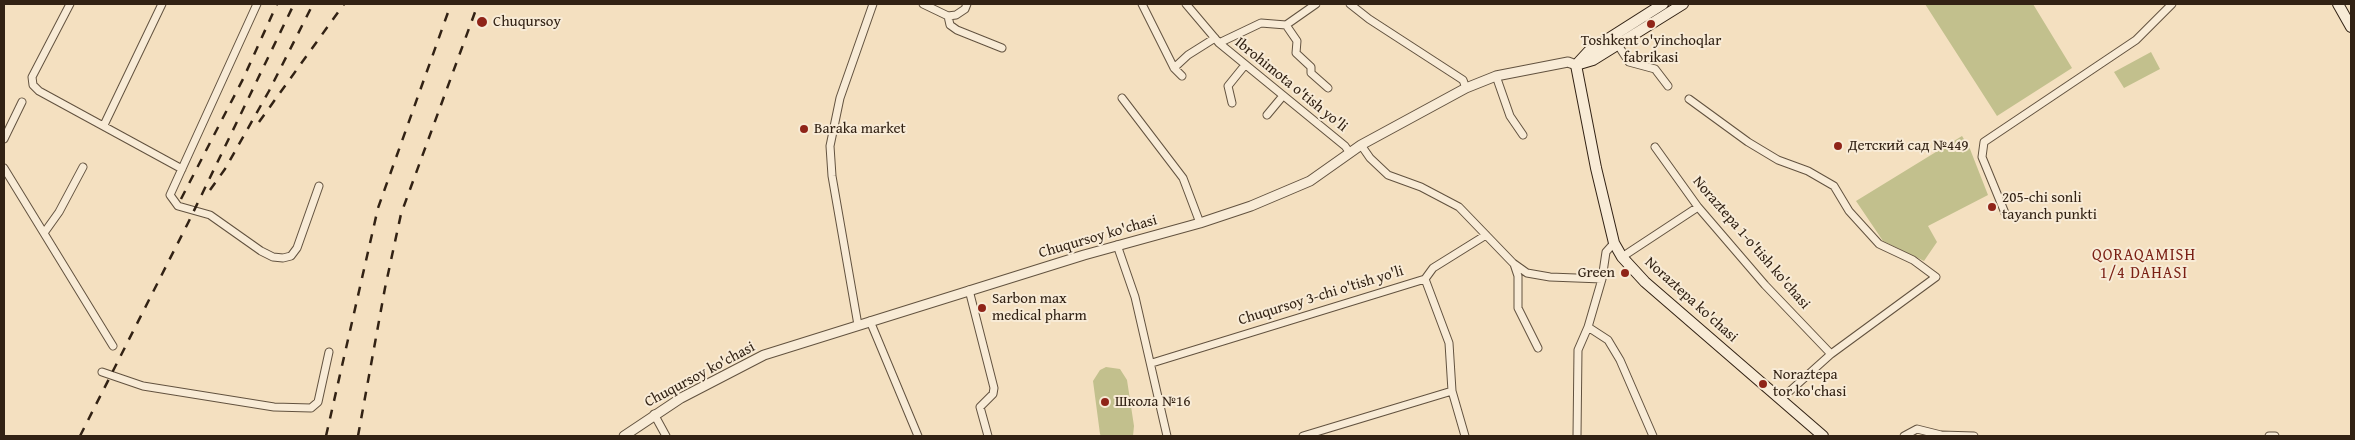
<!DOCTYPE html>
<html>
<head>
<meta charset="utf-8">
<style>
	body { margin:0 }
	#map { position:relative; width:2355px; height:440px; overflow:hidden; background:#f4e0c0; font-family:"Gentium Book Plus",serif }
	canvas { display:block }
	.frame { position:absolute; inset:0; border:5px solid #322214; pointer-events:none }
</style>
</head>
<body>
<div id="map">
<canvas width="2355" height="440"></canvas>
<div class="frame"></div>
</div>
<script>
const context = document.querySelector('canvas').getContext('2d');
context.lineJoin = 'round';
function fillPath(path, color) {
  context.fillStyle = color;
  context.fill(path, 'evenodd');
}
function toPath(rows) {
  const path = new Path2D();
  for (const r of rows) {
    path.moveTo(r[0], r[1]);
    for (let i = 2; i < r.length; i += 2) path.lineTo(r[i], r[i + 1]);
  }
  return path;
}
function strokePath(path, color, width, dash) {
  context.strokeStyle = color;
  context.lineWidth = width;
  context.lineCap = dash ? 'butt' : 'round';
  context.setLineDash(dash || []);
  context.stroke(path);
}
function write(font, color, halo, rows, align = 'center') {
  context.font = font + ' "Gentium Book Plus",serif';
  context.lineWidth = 4;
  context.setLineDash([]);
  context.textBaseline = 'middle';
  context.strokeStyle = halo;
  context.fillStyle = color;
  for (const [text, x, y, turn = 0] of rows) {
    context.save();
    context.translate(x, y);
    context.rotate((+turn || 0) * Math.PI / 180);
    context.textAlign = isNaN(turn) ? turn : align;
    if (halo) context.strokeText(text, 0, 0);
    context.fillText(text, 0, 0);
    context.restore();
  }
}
fillPath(toPath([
	[1925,4,2033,4,2072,68,1997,116],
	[2151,52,2160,69,2124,88,2114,72],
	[1962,136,1970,149,1988,195,1928,226,1937,242,1924,261,1883,241,1856,201],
	[1106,367,1120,369,1127,380,1134,426,1133,436,1101,436,1100,434,1093,381,1100,370]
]), '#c2c08d');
const minor = toPath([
	[70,4,32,77,33,85,39,91,182,169],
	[257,4,170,195,178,206,210,215,261,251,273,257,283,258,291,256,297,248,319,186],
	[923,4,948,16,956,15,965,9,967,4],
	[1142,4,1174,68,1182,76],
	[1186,4,1219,43,1345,146,1350,153],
	[1350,4,1369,19,1463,80,1466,88],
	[948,16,950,25,957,30,1002,48],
	[1286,25,1297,41,1296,53,1311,67,1311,73,1328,88],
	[1219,43,1261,23,1286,25,1316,4],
	[1618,45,1629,62,1655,69,1668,86],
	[1174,68,1188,55,1215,38],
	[1496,76,1510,116,1523,135],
	[1122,98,1183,178,1200,223],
	[1689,99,1748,142,1778,160,1808,171,1834,186,1849,211,1879,244,1913,260,1936,277,1831,354,1781,399],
	[1232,103,1228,86,1245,65],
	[1267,115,1282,97],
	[104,125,162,4],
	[4,139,22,102],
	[1361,145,1370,158,1388,175,1421,187,1459,207,1513,263,1527,273,1550,277,1602,279],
	[1655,147,1698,207,1765,285,1831,354],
	[4,168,113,346],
	[2005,213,1982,157,1984,142,2136,40,2172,4],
	[44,233,59,212,83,167],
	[1117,245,1135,297,1167,436],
	[1622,257,1698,207],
	[1514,264,1518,276,1518,308,1538,348],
	[1425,279,1449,343,1452,391,1465,436],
	[969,290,994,388,993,394,980,407,988,436],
	[870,321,918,436],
	[858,325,832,176,830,146,840,98,873,4],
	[1588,327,1608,340,1620,360,1653,436],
	[1152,363,1425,279,1433,268,1486,235],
	[102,372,143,386,274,407,311,408,318,402,329,352],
	[654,414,666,436],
	[1303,436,1452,391],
	[1577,436,1578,350,1588,327,1602,279,1606,252,1614,243],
	[1904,436,1917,429,1941,435,1974,436],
	[2269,436,2275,436]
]);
const tertiary = toPath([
	[624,436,681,398,764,355,1084,255,1200,223,1251,206,1310,181,1361,145,1466,88,1496,76,1568,62,1576,65]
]);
const secondary = toPath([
	[2338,4,2351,27],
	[1577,64,1589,51,1663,4],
	[1576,65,1596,168,1614,243,1622,257,1645,282,1823,436],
	[1576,65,1593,60,1683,4]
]);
strokePath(minor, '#62523f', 9);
strokePath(tertiary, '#62523f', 11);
strokePath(secondary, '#322214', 12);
strokePath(minor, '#f8ebd6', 7);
strokePath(tertiary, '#f8ebd6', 9);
strokePath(secondary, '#f8ebd6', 10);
strokePath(toPath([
	[259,122,344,4],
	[210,190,225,169,269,91,313,4],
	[181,199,243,79,277,4],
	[80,436,188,223,294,4],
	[326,436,378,208,451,4],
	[358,436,385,288,401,214,478,4]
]), '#322214', 2.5, [9, 9]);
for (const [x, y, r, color] of [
	[482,22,6,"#8f2418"],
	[1651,24,5,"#8f2418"],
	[804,129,5,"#8f2418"],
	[1838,146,5,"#8f2418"],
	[1992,207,5,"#8f2418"],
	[1625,273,5,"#8f2418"],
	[982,308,5,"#8f2418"],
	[1763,384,5,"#8f2418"],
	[1105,402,5,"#8f2418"]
]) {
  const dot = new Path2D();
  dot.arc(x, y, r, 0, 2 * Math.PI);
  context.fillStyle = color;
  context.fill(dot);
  strokePath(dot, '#f8ebd6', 2);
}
write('15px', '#322214', '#f8ebd6', [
	["Chuqursoy",493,22],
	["Toshkent o'yinchoqlar",1651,41,"center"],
	["fabrikasi",1651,58,"center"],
	["Baraka market",814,129],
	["Детский сад №449",1848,146],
	["205-chi sonli",2002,198],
	["tayanch punkti",2002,215],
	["Green",1615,273,"right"],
	["Sarbon max",992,299],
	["medical pharm",992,316],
	["Noraztepa",1773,375],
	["tor ko'chasi",1773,392],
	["Школа №16",1115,402]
], 'left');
write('15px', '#322214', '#f8ebd6', [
	["Ibrohimota o'tish yo'li",1291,85,39],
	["Chuqursoy ko'chasi",1098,237,-16],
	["Noraztepa 1-o'tish ko'chasi",1751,243,49],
	["Chuqursoy 3-chi o'tish yo'li",1321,296,-17],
	["Noraztepa ko'chasi",1691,300,42],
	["Chuqursoy ko'chasi",700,375,-28]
]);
context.letterSpacing = '1px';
write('16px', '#7a1f14', '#f8ebd6', [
	["QORAQAMISH",2144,256],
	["1/4 DAHASI",2144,274]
]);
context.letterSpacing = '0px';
</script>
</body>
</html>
